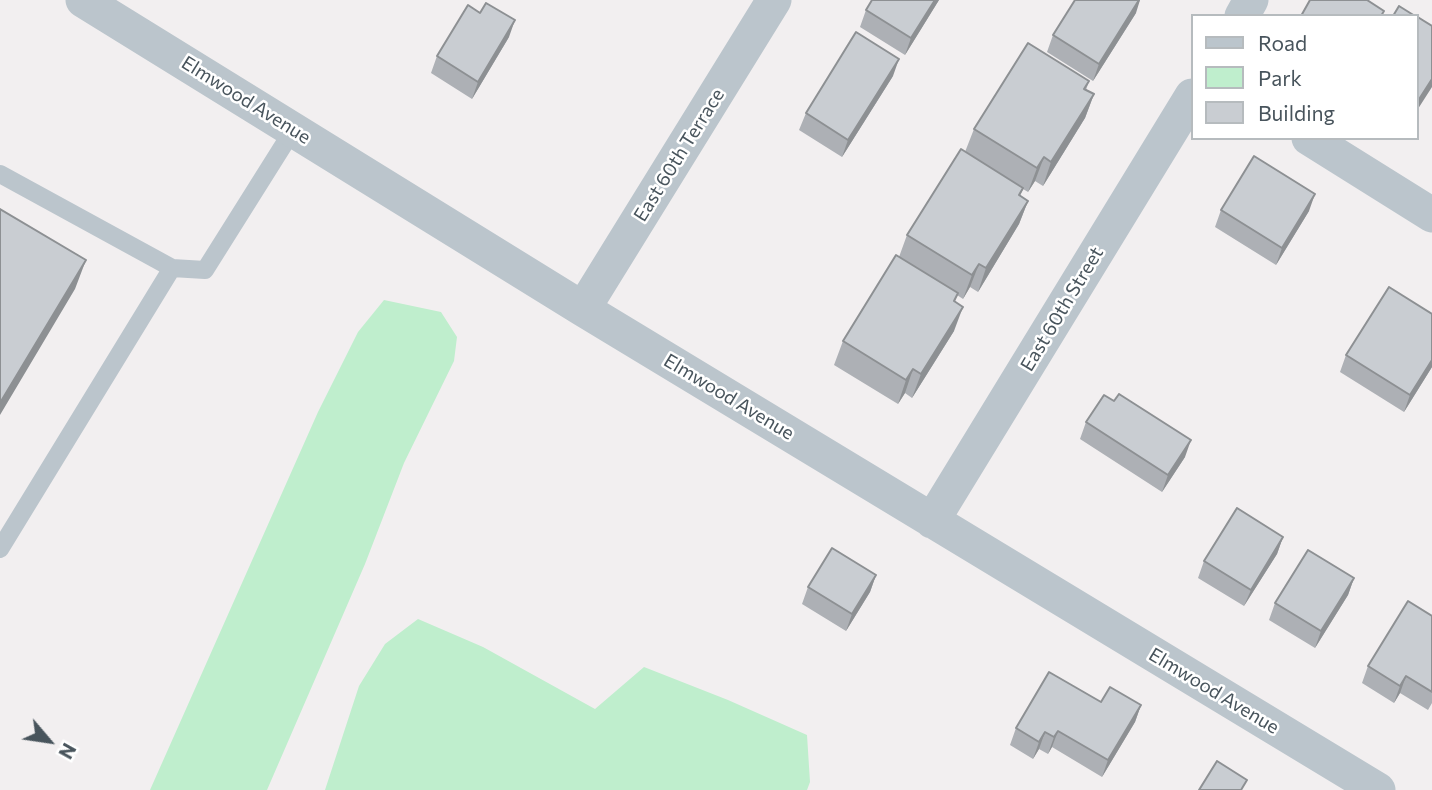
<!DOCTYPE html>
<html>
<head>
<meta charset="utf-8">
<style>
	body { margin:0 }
	#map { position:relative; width:1432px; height:790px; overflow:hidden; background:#f2eff0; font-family:Commissioner,sans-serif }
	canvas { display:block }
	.legend { position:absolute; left:1191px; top:14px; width:228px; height:126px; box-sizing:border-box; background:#fff; border:2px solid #b6bbbe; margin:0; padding:9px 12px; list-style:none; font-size:21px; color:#48545c }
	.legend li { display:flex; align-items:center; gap:14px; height:35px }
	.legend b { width:35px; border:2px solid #b6bbbe }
	.north { position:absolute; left:14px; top:706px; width:70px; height:70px; -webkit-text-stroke:5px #fff; paint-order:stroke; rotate:119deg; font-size:19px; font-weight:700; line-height:28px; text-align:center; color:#48545c }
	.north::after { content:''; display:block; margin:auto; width:24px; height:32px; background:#48545c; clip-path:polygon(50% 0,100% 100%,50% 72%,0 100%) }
</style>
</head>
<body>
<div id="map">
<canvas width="1432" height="790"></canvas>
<ul class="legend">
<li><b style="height:9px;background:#bbc5cc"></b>Road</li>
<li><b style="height:19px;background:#bfeecd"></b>Park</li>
<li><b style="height:19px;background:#c9cdd2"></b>Building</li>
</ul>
<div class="north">N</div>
</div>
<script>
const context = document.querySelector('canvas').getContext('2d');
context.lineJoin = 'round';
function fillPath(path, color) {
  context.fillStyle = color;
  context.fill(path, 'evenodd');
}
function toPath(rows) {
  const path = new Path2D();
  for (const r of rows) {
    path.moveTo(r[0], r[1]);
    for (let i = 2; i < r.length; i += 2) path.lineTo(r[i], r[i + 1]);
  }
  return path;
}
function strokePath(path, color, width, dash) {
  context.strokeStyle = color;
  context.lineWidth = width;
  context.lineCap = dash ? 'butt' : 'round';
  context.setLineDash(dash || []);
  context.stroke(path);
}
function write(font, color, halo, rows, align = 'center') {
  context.font = font + ' Commissioner,sans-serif';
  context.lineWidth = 5;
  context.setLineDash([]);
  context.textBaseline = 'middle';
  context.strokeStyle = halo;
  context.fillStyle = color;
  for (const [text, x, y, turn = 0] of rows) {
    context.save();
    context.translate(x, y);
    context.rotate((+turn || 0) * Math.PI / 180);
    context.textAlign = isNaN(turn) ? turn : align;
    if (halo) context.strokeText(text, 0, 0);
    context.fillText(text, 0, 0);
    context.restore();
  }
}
fillPath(toPath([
	[384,300,441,312,457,337,454,361,404,463,365,564,267,790,150,790,318,412,358,332],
	[418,619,483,647,595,709,644,667,728,700,807,735,810,782,807,790,325,790,359,686,385,644]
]), '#bfeecd');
strokePath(toPath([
	[0,174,172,268,0,549],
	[172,268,205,270,293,130]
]), '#bbc5cc', 18);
strokePath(toPath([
	[83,0,583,309,1378,790],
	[1242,16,1251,0],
	[1309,138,1432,215],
	[583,309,774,0],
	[932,521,1192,96]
]), '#bbc5cc', 35);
fillPath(toPath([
	[872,0,939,0,905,55,860,27,866,10],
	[1136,13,1093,81,1047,52,1053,35],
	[509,37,472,99,431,73,437,56],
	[893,76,842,157,799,130,806,113],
	[1089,81,1086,90,1094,94,1085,118,1043,186,1035,181,1028,192,1023,189,1020,196,1028,201,1019,224,978,292,970,287,963,299,957,295,955,301,954,331,912,398,905,393,898,404,834,365,843,341,899,257,907,235,965,152,974,129],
	[1221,210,1309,211,1276,265,1215,227],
	[1432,314,1432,367,1404,412,1340,372,1346,355],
	[1086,422,1185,457,1162,492,1080,439],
	[1283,537,1277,554,1244,606,1198,578,1204,561],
	[876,575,870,592,846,631,802,604,808,587],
	[1354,578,1348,595,1315,648,1269,620,1275,603],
	[1432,616,1432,703,1428,710,1400,693,1394,703,1362,683,1368,666],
	[1101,702,1141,705,1135,722,1102,777,1052,747,1048,754,1039,749,1033,759,1010,745,1016,728]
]), '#adb0b5');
fillPath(toPath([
	[935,0,939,0,905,55,911,38],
	[1139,0,1140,0,1136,13,1093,81,1099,64],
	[515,20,509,37,472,99,478,82],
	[899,59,893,76,842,157,848,140],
	[1432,79,1432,87,1416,112,1416,104],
	[1094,94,1085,118,1043,186,1051,162],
	[1044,157,1035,181,1028,192,1037,168],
	[1315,194,1309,211,1276,265,1282,248],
	[1028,201,1019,224,978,292,986,268],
	[86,260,75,289,0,415,0,403],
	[979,264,970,287,963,299,972,275],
	[963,307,954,331,912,398,921,374],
	[1432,360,1432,367,1404,412,1410,395],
	[913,369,905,393,898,404,906,380],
	[1191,440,1185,457,1162,492,1168,475],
	[1283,537,1277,554,1244,606,1251,590],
	[876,575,870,592,846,631,852,614],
	[1354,578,1348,595,1315,648,1321,631],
	[1406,676,1400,693,1394,703,1400,686],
	[1141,705,1135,722,1102,777,1108,760],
	[1058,731,1052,747,1048,754,1054,737],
	[1045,732,1039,749,1033,759,1039,742]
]), '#8d9093');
const building = toPath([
	[872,0,935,0,911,38,866,10,872,0],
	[1075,0,1139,0,1099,64,1053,35,1075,0],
	[1310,0,1367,0,1384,11,1381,16,1301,16,1310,0],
	[486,3,515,20,478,82,437,56,468,5,480,13,486,3],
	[1399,6,1415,16,1393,16,1399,6],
	[1416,16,1432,26,1432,79,1416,104,1416,16],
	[856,32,899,59,848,140,806,113,856,32],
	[1028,43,1089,81,1084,89,1094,94,1051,162,1044,157,1037,168,974,129,1028,43],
	[961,149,1023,188,1019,195,1028,201,986,268,979,264,972,275,907,235,961,149],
	[1254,156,1315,194,1282,248,1221,210,1254,156],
	[0,209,86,260,0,403,0,209],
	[896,255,958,293,954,301,963,307,921,374,913,369,906,380,843,341,896,255],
	[1389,287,1432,314,1432,360,1410,395,1346,355,1389,287],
	[1119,394,1191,440,1168,475,1086,422,1104,395,1114,401,1119,394],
	[1237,508,1283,537,1251,590,1204,561,1237,508],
	[832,548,876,575,852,614,808,587,832,548],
	[1308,550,1354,578,1321,631,1275,603,1308,550],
	[1408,601,1432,616,1432,692,1406,676,1400,686,1368,666,1408,601],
	[1049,672,1101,702,1110,687,1141,705,1108,760,1058,731,1054,737,1045,732,1039,742,1016,728,1049,672],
	[1217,761,1247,780,1241,790,1199,790,1217,761]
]);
fillPath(building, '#c9cdd2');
strokePath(building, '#8d9093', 2);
write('19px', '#48545c', '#fff', [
	["Elmwood Avenue",246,100,32],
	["East 60th Terrace",679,155,-58],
	["East 60th Street",1062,309,-59],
	["Elmwood Avenue",729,397,31],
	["Elmwood Avenue",1214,691,31]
]);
</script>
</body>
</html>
